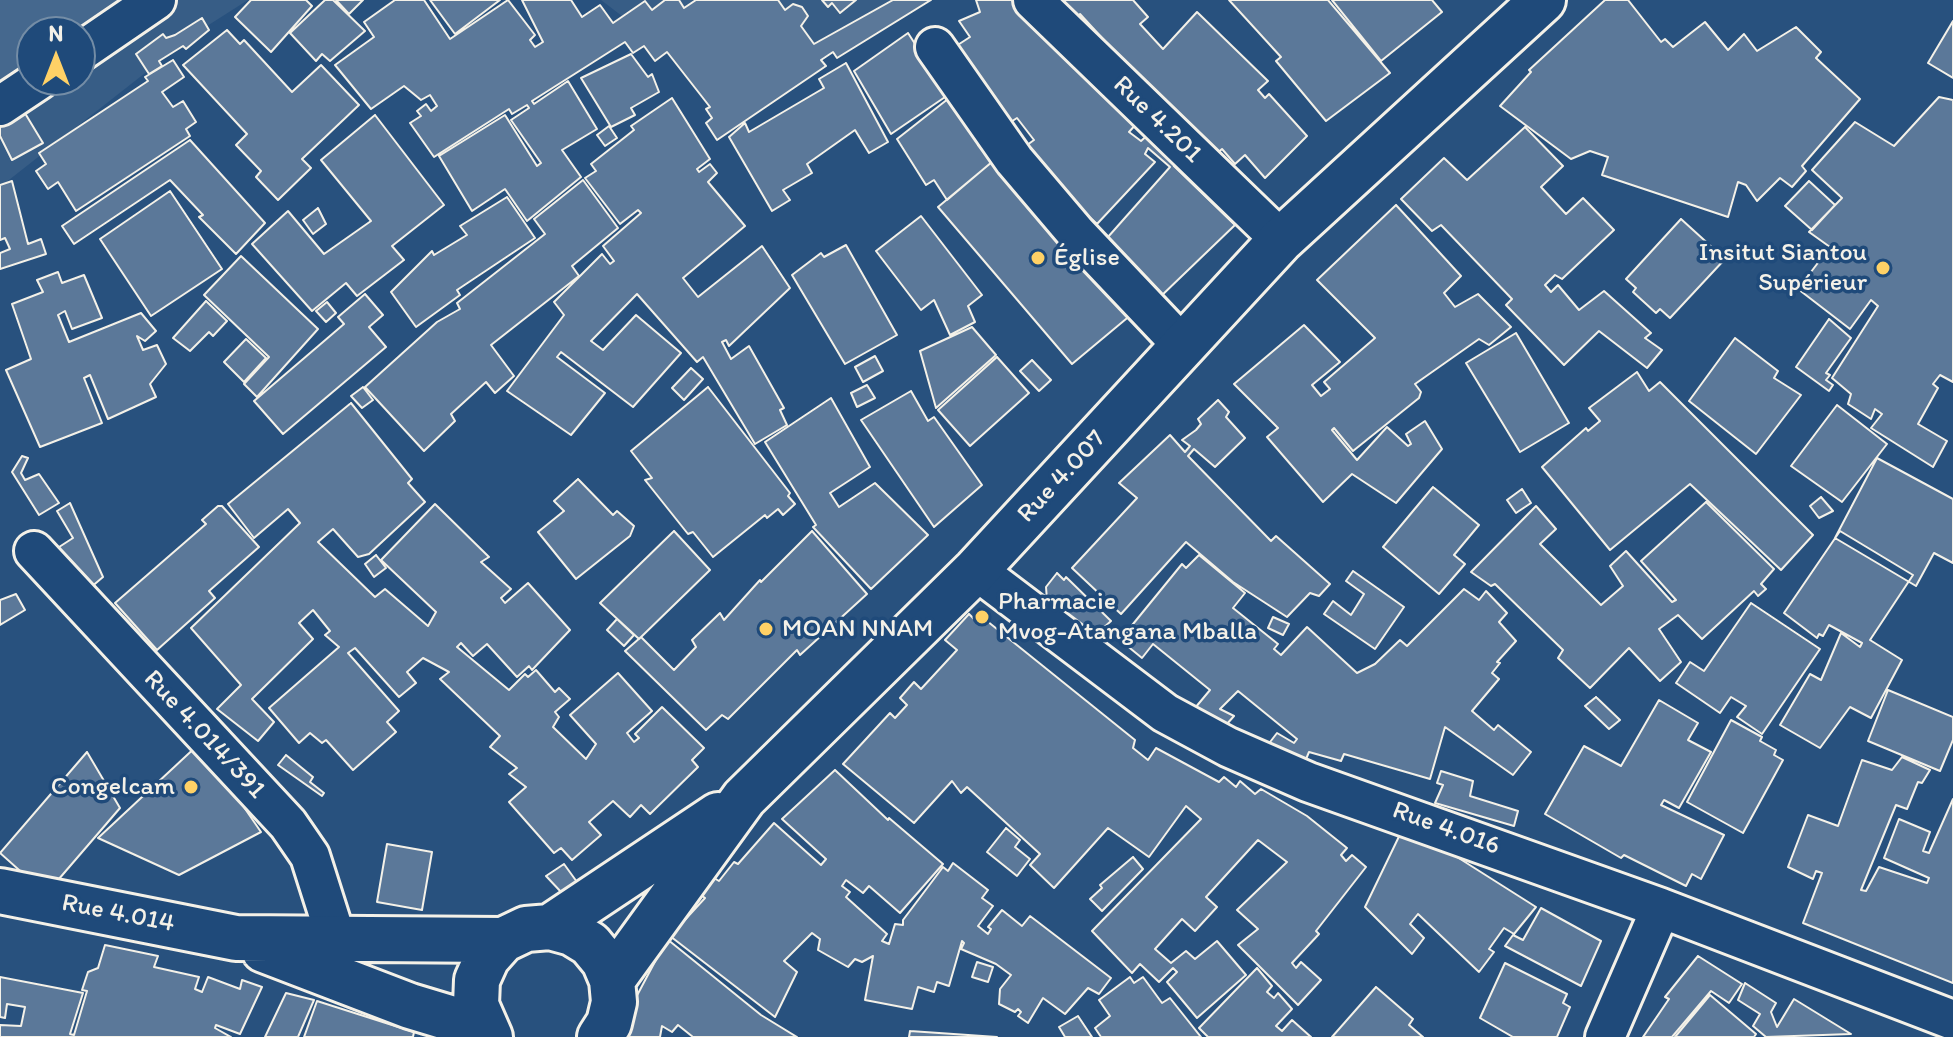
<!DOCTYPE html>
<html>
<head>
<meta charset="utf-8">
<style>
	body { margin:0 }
	#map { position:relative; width:1953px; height:1037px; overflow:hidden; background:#28517e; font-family:Itim,sans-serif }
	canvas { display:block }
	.north { position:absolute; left:16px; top:16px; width:80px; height:80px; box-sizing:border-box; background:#1f4a7a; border:2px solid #748da6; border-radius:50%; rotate:0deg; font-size:22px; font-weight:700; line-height:32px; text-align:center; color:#f4f1e8 }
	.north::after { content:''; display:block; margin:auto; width:28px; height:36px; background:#ffd166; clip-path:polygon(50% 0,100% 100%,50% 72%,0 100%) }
</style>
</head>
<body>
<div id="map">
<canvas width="1953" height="1037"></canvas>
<div class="north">N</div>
</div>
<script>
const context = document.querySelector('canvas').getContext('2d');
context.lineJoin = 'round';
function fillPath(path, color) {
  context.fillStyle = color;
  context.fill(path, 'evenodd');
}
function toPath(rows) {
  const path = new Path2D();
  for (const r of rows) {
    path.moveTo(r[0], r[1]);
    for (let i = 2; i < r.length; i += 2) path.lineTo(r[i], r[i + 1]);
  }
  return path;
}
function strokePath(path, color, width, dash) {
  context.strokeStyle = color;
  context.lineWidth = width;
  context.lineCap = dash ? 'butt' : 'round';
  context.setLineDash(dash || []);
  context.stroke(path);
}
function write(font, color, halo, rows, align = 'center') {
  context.font = font + ' Itim,sans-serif';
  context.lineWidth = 7;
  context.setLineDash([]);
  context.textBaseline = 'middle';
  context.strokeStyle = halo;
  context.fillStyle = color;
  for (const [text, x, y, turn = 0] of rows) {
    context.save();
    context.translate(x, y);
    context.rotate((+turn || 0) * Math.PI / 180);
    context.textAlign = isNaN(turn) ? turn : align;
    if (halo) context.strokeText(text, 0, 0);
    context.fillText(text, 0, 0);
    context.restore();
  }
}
fillPath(toPath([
	[100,0,248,0,196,33,0,187,0,73,32,80,80,80,80,32],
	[601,0,905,0,741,107]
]), '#375d86');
fillPath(toPath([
	[0,0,125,0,79,32,32,32,32,65,0,93]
]), '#45688e');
const building = toPath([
	[251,0,306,0,312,6,271,52,235,17,251,0],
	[325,0,333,0,365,31,330,61,322,54,316,61,290,33,325,0],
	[336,0,363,0,349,14,336,0],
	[395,0,424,0,450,39,508,0,535,35,530,40,535,47,543,42,522,0,571,0,582,17,600,5,613,23,645,1,652,10,665,0,679,0,684,8,696,0,778,0,785,10,793,4,802,7,808,16,801,26,814,44,893,0,931,0,837,58,833,52,821,60,826,66,717,140,706,123,712,118,706,109,710,107,667,52,655,61,644,46,633,53,625,42,532,101,534,104,568,81,597,129,562,150,581,177,527,221,505,189,472,211,439,156,505,115,537,166,541,163,511,120,529,108,527,105,512,114,509,109,434,157,410,123,421,116,417,111,426,104,431,111,437,106,430,95,421,100,404,86,371,109,335,65,374,37,364,22,395,0],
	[430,0,500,0,455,34,430,0],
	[822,0,856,0,840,13,832,3,828,7,822,0],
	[976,0,1012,0,1117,108,1120,106,1138,122,1129,132,1141,141,1153,130,1183,160,1174,166,1235,225,1158,299,1100,246,1170,167,1148,148,1145,154,1155,162,1097,224,1057,188,1023,148,1034,140,1017,118,1003,127,950,50,970,37,959,21,980,12,976,0],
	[1052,0,1133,0,1148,17,1140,24,1163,49,1197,12,1268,81,1258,90,1265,98,1269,94,1307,136,1265,178,1245,155,1235,164,1222,149,1212,158,1080,14,1076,21,1052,0],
	[1229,0,1328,0,1390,73,1326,121,1276,61,1281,57,1229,0],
	[1332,0,1432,0,1442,12,1381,61,1332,0],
	[1605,0,1628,0,1661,42,1665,39,1673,47,1705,22,1728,50,1744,34,1757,51,1796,27,1821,52,1816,58,1860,99,1802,166,1806,171,1792,187,1780,178,1757,201,1746,185,1738,182,1728,217,1602,175,1608,157,1590,151,1571,159,1500,106,1531,72,1529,70,1605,0],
	[202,18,209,30,186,49,183,46,159,61,162,66,149,74,136,54,163,34,166,38,175,35,202,18],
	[1953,21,1953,78,1928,63,1953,21],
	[227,30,240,44,244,40,292,92,321,65,359,105,302,159,311,168,278,200,256,177,261,171,236,145,247,134,183,65,227,30],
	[908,33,948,95,891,134,854,71,908,33],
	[631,54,648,77,652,74,659,92,631,108,635,115,611,127,581,78,631,54],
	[173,60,184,77,162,92,173,107,183,101,196,122,186,129,190,136,76,211,58,182,48,189,36,171,46,164,39,153,148,81,145,77,173,60],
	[846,63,888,142,869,153,855,130,807,164,812,173,783,190,790,200,772,211,729,137,745,123,749,132,824,88,819,79,846,63],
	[953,95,987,139,978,145,993,161,947,200,934,180,926,185,897,139,953,95],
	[1939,97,1953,100,1953,382,1940,375,1933,384,1938,388,1918,424,1947,441,1933,467,1871,428,1882,414,1875,409,1871,419,1848,404,1851,394,1832,378,1878,306,1871,300,1850,329,1798,289,1830,247,1809,232,1842,198,1812,170,1855,122,1894,146,1939,97],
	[672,98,710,159,697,169,699,172,710,164,717,173,708,182,745,226,683,278,698,297,762,246,790,288,729,346,726,340,722,342,731,359,749,346,784,408,780,410,787,425,755,444,703,357,697,362,637,294,591,341,603,350,636,315,681,353,633,407,561,352,557,357,605,393,571,435,507,391,564,315,554,302,602,254,610,264,614,261,603,246,641,213,638,210,620,224,585,178,596,171,591,164,634,130,631,126,672,98],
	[17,100,43,143,12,160,0,136,0,112,17,100],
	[375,115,444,205,392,246,404,260,357,296,346,283,312,311,252,244,288,211,324,254,371,221,321,160,375,115],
	[609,126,617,138,605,146,597,135,609,126],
	[1525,127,1563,166,1541,187,1566,214,1583,198,1614,230,1562,279,1555,275,1545,285,1551,292,1558,285,1579,310,1604,291,1651,333,1645,338,1662,350,1647,368,1599,331,1564,365,1506,305,1512,299,1441,225,1432,231,1401,199,1444,158,1467,180,1525,127],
	[190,140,265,223,236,254,199,217,203,215,170,180,74,244,62,226,190,140],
	[1004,152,1138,309,1072,364,938,207,1004,152],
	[583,180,618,228,572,266,579,276,491,345,514,376,495,393,486,382,451,414,455,421,424,451,365,387,437,322,460,309,457,303,545,234,534,219,583,180],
	[12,181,28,244,41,239,46,254,0,269,0,253,10,249,5,238,0,240,0,185,12,181],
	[1809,181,1835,205,1812,230,1785,206,1809,181],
	[170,191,222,269,151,316,100,239,170,191],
	[507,197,535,238,457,290,460,295,416,327,391,292,432,251,434,255,467,235,460,226,507,197],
	[1396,205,1461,276,1444,293,1455,307,1478,294,1511,327,1489,345,1479,339,1415,384,1421,392,1419,398,1353,451,1334,428,1332,430,1357,460,1387,427,1408,446,1411,444,1406,434,1425,421,1442,449,1396,503,1352,474,1323,502,1267,437,1278,428,1234,384,1304,325,1340,362,1312,385,1321,396,1330,389,1324,382,1375,338,1317,280,1396,205],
	[318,208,326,224,313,234,303,220,318,208],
	[921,216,982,295,968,306,975,322,950,335,934,300,921,310,876,251,921,216],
	[1681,219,1725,259,1670,318,1660,309,1656,313,1633,292,1636,288,1626,279,1681,219],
	[846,245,897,335,845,364,792,275,821,253,824,257,846,245],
	[241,256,318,329,257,397,244,384,269,357,204,295,241,256],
	[58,272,62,283,84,275,102,318,72,329,65,311,58,315,69,342,141,313,156,331,145,341,137,336,143,350,157,345,166,364,150,384,156,397,108,419,90,375,84,378,102,423,40,447,6,370,31,359,12,304,43,292,37,280,58,272],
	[365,294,383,315,369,327,386,347,283,434,254,401,344,324,338,317,365,294],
	[206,301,227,321,213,336,209,332,190,351,173,338,206,301],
	[327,302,336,313,326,322,316,311,327,302],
	[1829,319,1851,338,1826,373,1830,375,1826,380,1833,385,1829,391,1796,367,1829,319],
	[972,327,996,355,936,408,920,351,972,327],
	[1516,333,1569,423,1520,452,1466,363,1516,333],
	[1735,338,1778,371,1774,378,1801,395,1756,454,1689,401,1735,338],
	[246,339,266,358,244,382,224,362,246,339],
	[875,356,883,371,863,382,855,367,875,356],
	[997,357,1029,393,970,446,938,410,997,357],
	[1032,360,1051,380,1039,391,1020,371,1032,360],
	[691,368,703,379,684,400,672,388,691,368],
	[1637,372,1649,391,1660,382,1813,535,1781,570,1690,484,1610,550,1542,467,1586,428,1588,431,1600,421,1589,408,1637,372],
	[867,385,875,398,857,407,851,393,867,385],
	[363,387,373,400,362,408,351,396,363,387],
	[708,387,790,493,788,496,795,504,783,515,778,509,767,518,765,515,713,557,693,532,688,534,645,480,652,478,631,451,708,387],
	[911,391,928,421,934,417,982,485,934,527,861,420,911,391],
	[831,398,870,467,830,493,839,507,875,483,928,535,871,589,813,527,816,525,765,442,831,398],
	[1218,400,1229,412,1226,417,1245,438,1215,467,1194,449,1188,456,1271,541,1276,536,1330,584,1319,596,1310,593,1287,617,1233,582,1186,542,1121,614,1072,568,1137,498,1119,483,1170,435,1185,452,1190,446,1182,440,1196,430,1201,424,1198,419,1218,400],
	[351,403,412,479,408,483,425,502,369,554,358,557,333,529,318,542,375,597,385,589,428,626,436,612,381,560,435,504,489,557,481,562,511,589,501,598,505,603,528,583,570,630,532,670,529,666,517,677,487,644,473,656,461,643,457,647,509,690,525,674,528,677,536,670,555,692,559,688,570,699,555,712,559,717,553,727,586,759,596,744,570,715,618,673,652,711,627,733,634,742,639,738,635,734,662,707,704,748,692,760,698,767,650,814,641,805,630,817,613,801,589,822,601,835,572,860,561,848,554,853,509,802,526,787,509,774,517,768,490,747,500,736,440,679,449,672,423,658,407,672,416,683,399,697,355,648,348,653,399,711,387,722,396,732,353,770,326,740,322,743,310,733,299,743,269,708,339,647,325,635,330,631,313,610,299,623,313,639,252,699,274,722,258,741,217,709,241,685,191,628,300,523,288,509,254,538,228,504,351,403],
	[1837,405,1887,444,1842,502,1791,466,1837,405],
	[22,456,28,458,21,473,25,480,39,474,59,503,39,515,12,472,22,456],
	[1877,458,1953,499,1953,563,1934,553,1916,586,1835,538,1877,458],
	[578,479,613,515,617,511,634,526,630,536,576,579,538,532,564,511,554,501,578,479],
	[1433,487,1479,525,1454,555,1465,564,1439,594,1383,547,1433,487],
	[1522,489,1531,503,1516,513,1507,500,1522,489],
	[1821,497,1833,511,1819,518,1810,506,1821,497],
	[1706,502,1774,569,1761,584,1766,589,1758,596,1754,591,1702,639,1678,615,1659,629,1681,662,1660,681,1629,648,1590,688,1558,658,1563,650,1495,584,1491,586,1471,572,1536,506,1556,529,1540,544,1601,605,1623,586,1610,566,1626,551,1672,602,1676,600,1641,561,1706,502],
	[70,503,103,577,83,594,79,574,73,564,68,568,56,549,73,538,57,511,70,503],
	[218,506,222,506,259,547,209,591,215,598,157,650,115,603,206,524,202,520,218,506],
	[674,531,710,570,639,639,600,603,674,531],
	[812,531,867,594,800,655,797,650,728,719,722,715,706,730,625,651,641,637,674,670,696,647,692,640,720,613,724,620,760,580,761,582,812,531],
	[1840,531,1913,575,1870,640,1902,660,1871,718,1850,707,1820,748,1780,725,1810,674,1821,680,1841,633,1860,647,1862,643,1829,625,1823,636,1819,634,1817,638,1784,613,1840,531],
	[376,555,386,568,374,577,365,564,376,555],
	[1199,555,1245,593,1233,608,1278,644,1274,649,1281,655,1307,627,1357,673,1375,664,1400,640,1407,646,1464,589,1479,600,1486,591,1507,613,1499,622,1516,641,1497,662,1500,663,1492,673,1499,679,1472,711,1494,730,1498,725,1531,752,1513,775,1445,727,1430,779,1344,754,1341,761,1309,752,1304,764,1267,746,1277,733,1294,743,1297,739,1238,691,1220,709,1234,716,1219,733,1213,718,1195,708,1210,690,1153,644,1142,658,1120,640,1182,564,1186,568,1199,555],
	[1353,571,1404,607,1375,649,1324,614,1333,601,1351,615,1364,594,1346,581,1353,571],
	[1057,573,1064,580,1066,577,1111,621,1090,640,1047,600,1046,587,1057,573],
	[16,594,25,610,0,625,0,600,16,594],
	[1751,603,1820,649,1762,734,1737,717,1746,706,1731,697,1720,713,1676,683,1690,662,1704,671,1751,603],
	[969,614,977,622,982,617,1135,740,1133,748,1148,760,1156,748,1219,782,1224,777,1236,787,1240,781,1255,794,1261,789,1307,816,1347,848,1341,855,1346,861,1352,855,1366,867,1316,931,1319,934,1292,963,1296,968,1301,962,1321,980,1298,1005,1238,945,1258,929,1237,910,1287,862,1258,840,1206,897,1217,907,1195,931,1182,919,1155,949,1171,963,1186,951,1195,959,1217,941,1246,975,1197,1018,1167,982,1177,972,1173,968,1159,982,1140,964,1132,973,1092,931,1201,819,1186,806,1149,857,1108,828,1054,888,1030,865,1040,854,967,787,961,793,952,781,914,823,843,764,890,713,895,718,907,705,900,698,914,682,921,689,957,650,945,640,969,614],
	[1273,617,1289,624,1283,635,1268,628,1273,617],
	[617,619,634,635,624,646,607,630,617,619],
	[1888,690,1953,717,1953,740,1940,771,1868,741,1888,690],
	[1596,697,1620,720,1609,729,1585,706,1596,697],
	[1659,700,1698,723,1688,740,1711,752,1679,808,1664,800,1661,805,1724,835,1701,879,1692,874,1686,886,1624,855,1621,858,1545,814,1584,746,1621,766,1659,700],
	[1731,720,1762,737,1760,741,1776,750,1774,755,1783,760,1743,833,1687,802,1731,720],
	[200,743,261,832,179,875,98,838,200,743],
	[87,752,120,808,46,894,0,853,87,752],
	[286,755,313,777,310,782,324,793,322,796,278,765,286,755],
	[1902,757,1930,770,1922,783,1918,782,1907,809,1896,805,1861,890,1866,891,1879,867,1927,883,1929,878,1884,858,1899,819,1930,832,1923,851,1929,853,1953,799,1953,983,1803,923,1822,873,1816,871,1813,879,1788,867,1808,815,1838,826,1862,760,1892,770,1902,757],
	[835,770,888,820,889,818,943,864,900,913,869,886,863,893,846,880,842,886,850,892,846,897,887,934,882,941,889,944,895,924,903,925,903,920,943,867,948,871,953,863,988,890,982,898,993,906,978,926,988,934,991,929,988,927,1002,910,1022,926,1030,916,1111,978,1099,994,1088,988,1065,1014,1043,998,1028,1023,1018,1016,1021,1012,1018,1009,1015,1012,999,1004,1000,989,1011,975,996,964,961,949,964,943,962,941,949,986,937,982,934,992,918,987,912,1009,865,1000,873,956,862,962,855,959,848,967,818,950,820,939,812,933,784,961,797,972,775,1017,670,936,705,898,701,895,714,878,719,881,734,862,738,864,774,823,821,865,826,859,782,819,835,770],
	[1441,771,1473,781,1470,796,1518,811,1514,826,1435,803,1443,785,1437,783,1441,771],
	[1405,824,1536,907,1514,934,1504,928,1489,949,1494,952,1479,972,1418,914,1410,924,1424,938,1412,954,1365,907,1405,824],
	[1006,828,1020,840,1015,847,1030,859,1017,876,987,852,1006,828],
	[387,844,432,852,422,910,377,902,387,844],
	[1133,857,1143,869,1102,911,1090,899,1102,888,1100,885,1133,857],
	[564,864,577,882,562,893,546,876,564,864],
	[1541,908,1601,941,1581,986,1505,946,1513,935,1523,940,1541,908],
	[667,939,761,1015,797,1037,693,1037,678,1025,672,1032,662,1026,660,1037,621,1037,633,1003,667,939],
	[105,945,158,956,154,967,199,977,195,989,202,992,208,977,240,989,242,980,262,987,240,1034,216,1025,215,1028,231,1037,0,1037,0,1025,21,1026,25,1007,7,1004,5,1018,0,1017,0,977,83,993,70,1034,74,1035,87,991,82,990,88,972,98,968,105,945],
	[1698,956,1742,984,1729,1003,1711,991,1672,1037,1643,1037,1669,999,1665,997,1698,956],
	[977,962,993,967,988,982,972,977,977,962],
	[1505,963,1567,994,1563,1003,1570,1007,1557,1037,1513,1037,1480,1018,1505,963],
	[1257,968,1272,986,1267,992,1274,998,1278,993,1292,1009,1276,1026,1282,1031,1292,1020,1311,1037,1208,1037,1199,1028,1257,968],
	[1130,977,1134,983,1143,977,1162,1003,1170,998,1201,1037,1101,1037,1095,1028,1110,1016,1099,1000,1130,977],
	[1745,983,1776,1003,1771,1012,1777,1027,1794,999,1851,1034,1766,1037,1753,1026,1760,1014,1738,1000,1745,983],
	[1376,987,1413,1019,1409,1025,1423,1037,1332,1037,1376,987],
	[286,993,314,1000,298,1037,265,1037,286,993],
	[1710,995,1756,1034,1754,1037,1675,1037,1710,995],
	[317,1001,414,1032,413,1037,304,1037,317,1001],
	[1078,1016,1092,1037,1065,1037,1059,1027,1078,1016],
	[910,1031,997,1037,909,1037,910,1031]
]);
fillPath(building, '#5b7899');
strokePath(building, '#f4f1e8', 2);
const street = toPath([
	[1033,0,1281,240],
	[935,47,1014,160,1076,233,1183,346],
	[80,52,156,0],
	[0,106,39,80],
	[34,551,288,824,310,856,337,941],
	[976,570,1165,713,1228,747,1308,782,1661,908,1953,1020],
	[1605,1037,1661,908]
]);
const secondary = toPath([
	[0,891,236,938,503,940],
	[550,927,718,815],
	[264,950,410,1006,483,1028],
	[612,980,744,798,976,570,1281,240,1543,0],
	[490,1037,476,1005,477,980,487,958,503,940,526,929,550,927,572,933,590,944,604,961,612,980,614,1002,609,1023,600,1037]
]);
strokePath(street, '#f4f1e8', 44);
strokePath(secondary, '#f4f1e8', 50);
strokePath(street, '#1f4a7a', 38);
strokePath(secondary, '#1f4a7a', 44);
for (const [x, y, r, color] of [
	[1038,258,8,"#ffd166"],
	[1883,268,8,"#ffd166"],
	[982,617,8,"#ffd166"],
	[766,629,8,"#ffd166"],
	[191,787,8,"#ffd166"]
]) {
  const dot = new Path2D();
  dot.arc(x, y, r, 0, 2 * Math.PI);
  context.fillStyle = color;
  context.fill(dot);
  strokePath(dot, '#1f4a7a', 3);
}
write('26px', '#f4f1e8', '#1f4a7a', [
	["Rue 4.201",1157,120,44],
	["Rue 4.007",1062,477,-47],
	["Rue 4.014/391",204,735,47],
	["Rue 4.016",1446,829,20],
	["Rue 4.014",118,914,11]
]);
write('26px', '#f4f1e8', '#1f4a7a', [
	["Insitut Siantou",1867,253,"right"],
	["Supérieur",1867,283,"right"],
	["Église",1054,258],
	["Pharmacie",998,602],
	["Mvog-Atangana Mballa",998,632],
	["MOAN NNAM",782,629],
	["Congelcam",175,787,"right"]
], 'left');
</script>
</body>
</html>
